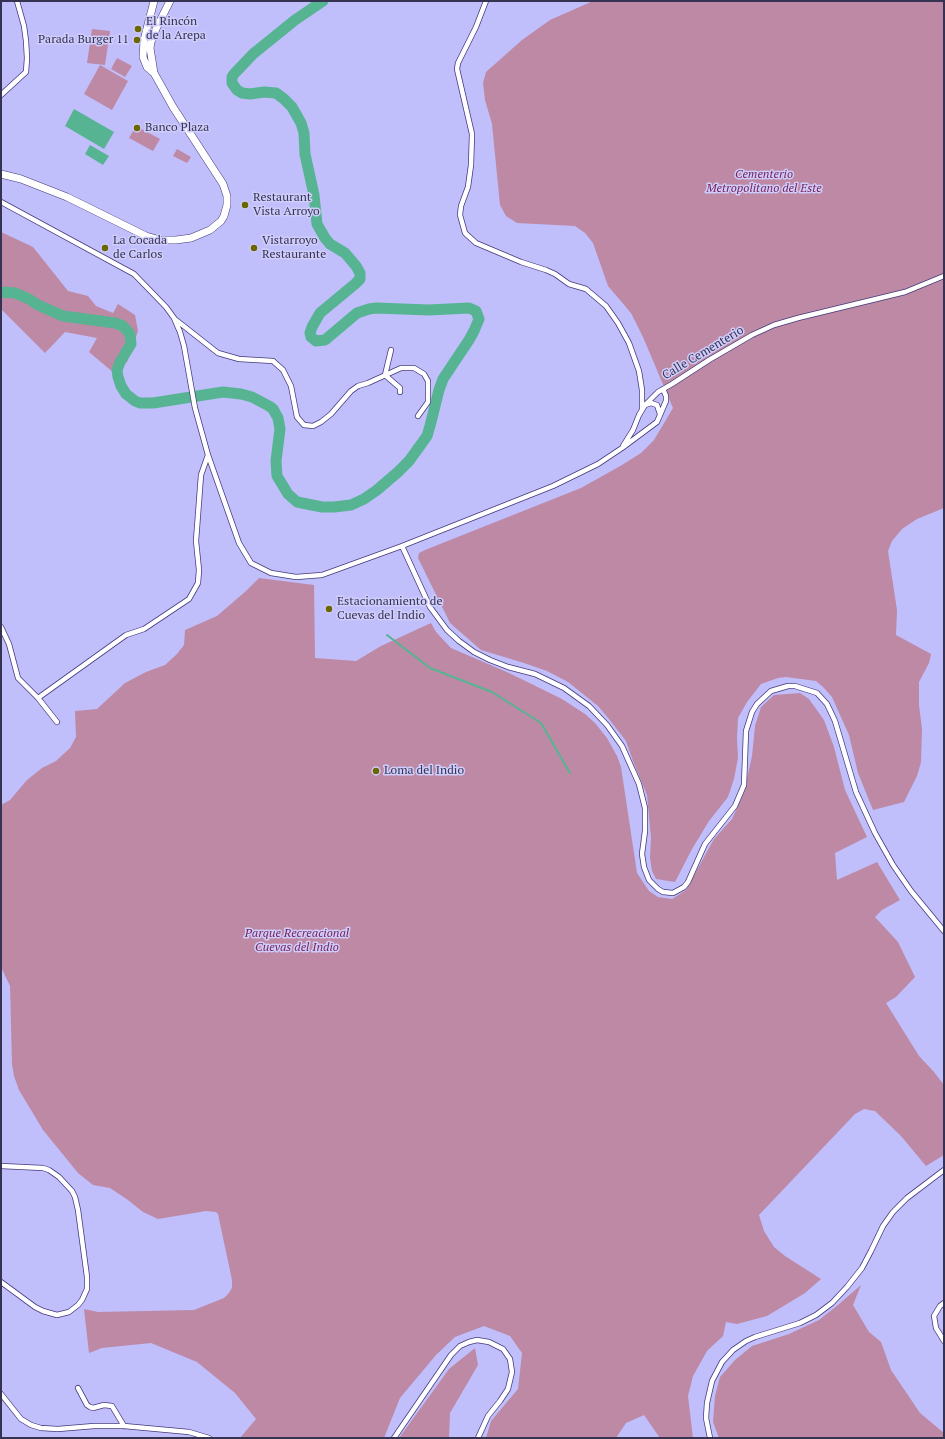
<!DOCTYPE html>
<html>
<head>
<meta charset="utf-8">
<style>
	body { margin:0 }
	#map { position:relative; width:945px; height:1439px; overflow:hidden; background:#c1befc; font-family:"PT Serif",serif }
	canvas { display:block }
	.frame { position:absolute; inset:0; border:2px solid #363352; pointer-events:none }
</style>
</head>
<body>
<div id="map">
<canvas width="945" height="1439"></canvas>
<div class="frame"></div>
</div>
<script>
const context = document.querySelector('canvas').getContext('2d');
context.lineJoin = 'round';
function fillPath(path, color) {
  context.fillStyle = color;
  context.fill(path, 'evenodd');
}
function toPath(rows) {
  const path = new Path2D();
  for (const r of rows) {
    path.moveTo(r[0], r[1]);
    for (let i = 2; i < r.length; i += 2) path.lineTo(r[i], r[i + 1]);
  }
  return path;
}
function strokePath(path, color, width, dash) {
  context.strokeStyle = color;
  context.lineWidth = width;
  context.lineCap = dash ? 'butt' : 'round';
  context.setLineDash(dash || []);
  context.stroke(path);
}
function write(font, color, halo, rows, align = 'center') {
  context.font = font + ' "PT Serif",serif';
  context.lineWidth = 3;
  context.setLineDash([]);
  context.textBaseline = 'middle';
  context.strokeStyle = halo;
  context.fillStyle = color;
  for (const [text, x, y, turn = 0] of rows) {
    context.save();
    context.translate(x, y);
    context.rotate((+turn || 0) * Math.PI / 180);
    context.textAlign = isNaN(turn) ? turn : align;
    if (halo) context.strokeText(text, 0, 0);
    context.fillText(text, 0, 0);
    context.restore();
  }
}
fillPath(toPath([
	[593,1,944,1,944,508,917,519,902,529,892,541,888,551,897,610,896,635,931,654,929,663,919,682,919,705,922,729,921,762,917,776,904,802,873,810,858,773,849,735,832,697,823,687,816,681,786,677,778,678,761,684,747,702,738,718,737,738,738,758,734,779,728,797,709,821,692,849,675,882,656,879,652,871,650,858,651,837,647,795,633,761,626,741,609,719,598,706,568,682,547,671,524,663,481,650,450,623,418,558,419,553,425,550,581,488,622,465,641,453,654,440,673,408,643,337,631,313,608,286,593,243,585,233,575,226,517,223,506,216,500,205,492,124,485,100,483,83,486,72,522,40,550,20],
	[92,29,110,31,105,65,87,63],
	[117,58,132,66,125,77,111,69],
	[100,65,128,81,112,110,84,94],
	[136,126,160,139,153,151,129,138],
	[177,149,191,157,187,163,173,156],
	[1,232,33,247,68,291,88,296,96,306,113,313,118,304,135,315,138,331,127,362,114,373,89,352,97,338,65,332,45,353,1,309],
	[259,578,314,585,315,658,356,661,381,646,431,623,436,632,451,648,509,673,562,699,585,714,595,723,607,738,617,756,621,767,637,873,649,891,658,897,672,899,686,890,714,839,732,819,744,793,752,756,755,726,761,707,774,695,800,693,809,699,824,720,834,747,845,790,867,837,835,853,837,880,877,862,900,900,882,910,875,917,898,942,915,977,896,997,886,1003,919,1056,934,1072,944,1085,944,1155,926,1166,901,1136,875,1111,864,1109,855,1114,759,1215,764,1231,774,1247,785,1256,821,1279,805,1293,767,1316,737,1324,726,1322,723,1336,707,1351,693,1376,688,1396,693,1438,660,1438,644,1415,626,1423,616,1438,486,1438,491,1421,518,1389,522,1353,510,1336,484,1326,455,1337,436,1355,400,1398,384,1438,240,1438,256,1419,235,1393,197,1362,151,1343,102,1348,89,1353,84,1309,98,1312,194,1310,224,1298,228,1294,232,1288,232,1280,218,1214,216,1212,206,1211,158,1219,143,1212,128,1200,110,1188,93,1185,78,1173,43,1130,19,1090,14,1076,12,1064,10,986,1,967,1,805,10,800,27,780,42,768,56,761,70,748,76,737,75,711,97,709,125,683,146,672,165,665,177,654,184,645,185,630,217,616,246,591],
	[861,1285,853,1305,869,1332,881,1342,891,1370,920,1413,944,1433,944,1438,719,1438,713,1422,715,1396,720,1377,735,1360,752,1346,789,1334,819,1320,838,1305],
	[475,1348,478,1365,450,1413,449,1438,399,1438,449,1369]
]), '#bd89a4');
fillPath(toPath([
	[74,109,114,132,104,149,65,126],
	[90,145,109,156,103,165,85,154]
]), '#56b492');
strokePath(toPath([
	[387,635,430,668,492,692,541,723,570,773]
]), '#56b492', 2);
strokePath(toPath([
	[1,292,15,293,29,299,38,305,63,316,115,323,123,326,130,334,131,344,120,362,117,370,118,377,121,386,126,394,135,401,140,403,153,403,223,392,241,394,252,397,269,406,273,409,278,418,280,429,276,461,277,476,288,494,297,502,322,507,334,507,351,505,364,499,377,490,398,472,409,461,427,436,430,426,439,390,443,379,469,340,474,331,479,319,476,311,469,308,429,310,376,308,369,309,357,313,325,340,316,341,311,337,310,333,312,327,320,313,355,284,360,279,360,273,356,266,345,253,330,244,325,238,317,224,314,195,305,154,304,133,301,123,292,107,284,99,276,93,264,92,250,94,242,93,237,90,232,83,232,77,234,74,253,54,295,20,323,1]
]), '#56b492', 11);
const street = toPath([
	[486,1,476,27,458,63,457,69,472,134,471,165,468,187,461,206,460,215,465,233,476,243,521,262,546,270,555,274,569,284,586,289,606,306,618,323,629,343,639,371,642,390,642,409],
	[1,95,26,72,27,58,26,41,24,26,17,1],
	[1,202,134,274,166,307,174,318,180,332,184,346,195,408,208,455,239,543,251,563,271,573,296,577,322,575,402,546,553,486,598,464,622,448,657,422,666,401,666,396,663,389],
	[176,320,218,353,239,359,273,361,283,370,291,386,297,417,304,425,313,426,321,422,331,414,351,391,358,386,368,383,401,368,414,368,424,374,428,381,428,402,418,416],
	[391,350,385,375,400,388,400,392],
	[645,405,651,403,657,405,660,414],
	[623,446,633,430,639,415,645,405,658,392,672,384,709,360,752,335,774,325,798,318,905,292,944,276],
	[402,546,430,607,447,630,459,641,474,652,490,660,508,667,535,674,564,688,589,706,607,725,622,746,639,784,645,808,645,831,642,854,644,867,649,880,658,889,663,892,673,893,684,887,688,882,705,844,735,806,744,785,746,731,752,712,757,704,771,691,788,686,795,686,817,693,827,704,835,721,856,792,875,833,893,865,911,891,944,931],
	[1,627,9,644,18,678,38,698,57,722],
	[38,698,126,635,144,629,189,599,198,583,199,570,196,541,201,475,208,455],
	[1,1166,43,1168,49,1170,59,1177,72,1191,75,1197,78,1210,87,1277,87,1289,82,1300,78,1305,69,1312,57,1315,43,1311,35,1307,1,1282],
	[944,1303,940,1306,934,1316,936,1328,944,1341],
	[78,1388,87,1405,90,1407,93,1408,104,1405,112,1406,124,1426],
	[1,1394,21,1419,31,1425,41,1428,58,1429,94,1426,124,1426,189,1432,209,1438],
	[394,1438,451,1355,460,1346,469,1342,477,1340,489,1342,503,1349,510,1359,512,1372,508,1389,500,1401,488,1416,478,1438],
	[710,1438,706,1418,707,1403,712,1381,722,1362,733,1350,746,1341,755,1337,800,1323,816,1315,832,1303,847,1287,862,1268,871,1251,883,1226,893,1212,907,1198,944,1170]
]);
const secondary = toPath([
	[154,73,150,48,151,42,156,29,170,1],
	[1,174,21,179,67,197,146,236,160,240,176,240,191,238,210,230,221,221,224,216,227,205,227,196,223,184,173,107,154,73,147,67,143,57,144,40,154,1]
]);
strokePath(street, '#43397b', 6);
strokePath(secondary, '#43397b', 8);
strokePath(street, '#fff', 4.5);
strokePath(secondary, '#fff', 7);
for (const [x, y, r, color] of [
	[138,29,4,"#6a6600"],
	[137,40,4,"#6a6600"],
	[137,128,4,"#6a6600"],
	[245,205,4,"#6a6600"],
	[105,248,4,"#6a6600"],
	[254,248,4,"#6a6600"],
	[329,609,4,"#6a6600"],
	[376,771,4,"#6a6600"]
]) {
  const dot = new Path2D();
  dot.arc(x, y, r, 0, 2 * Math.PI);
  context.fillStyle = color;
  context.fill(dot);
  strokePath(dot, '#cfcdfc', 1.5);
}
write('12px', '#363352', '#cfcdfc', [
	["El Rincón",146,22],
	["de la Arepa",146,36],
	["Parada Burger 11",129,40,"right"],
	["Banco Plaza",145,128],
	["Restaurant",253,198],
	["Vista Arroyo",253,212],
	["La Cocada",113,241],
	["de Carlos",113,255],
	["Vistarroyo",262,241],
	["Restaurante",262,255],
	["Estacionamiento de",337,602],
	["Cuevas del Indio",337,616],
	["Loma del Indio",384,771]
], 'left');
write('italic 12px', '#761e54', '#cfcdfc', [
	["Cementerio",764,175],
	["Metropolitano del Este",764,189],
	["Parque Recreacional",297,934],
	["Cuevas del Indio",297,948]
]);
write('12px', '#363352', '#cfcdfc', [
	["Calle Cementerio",703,353,-31]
]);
</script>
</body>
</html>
